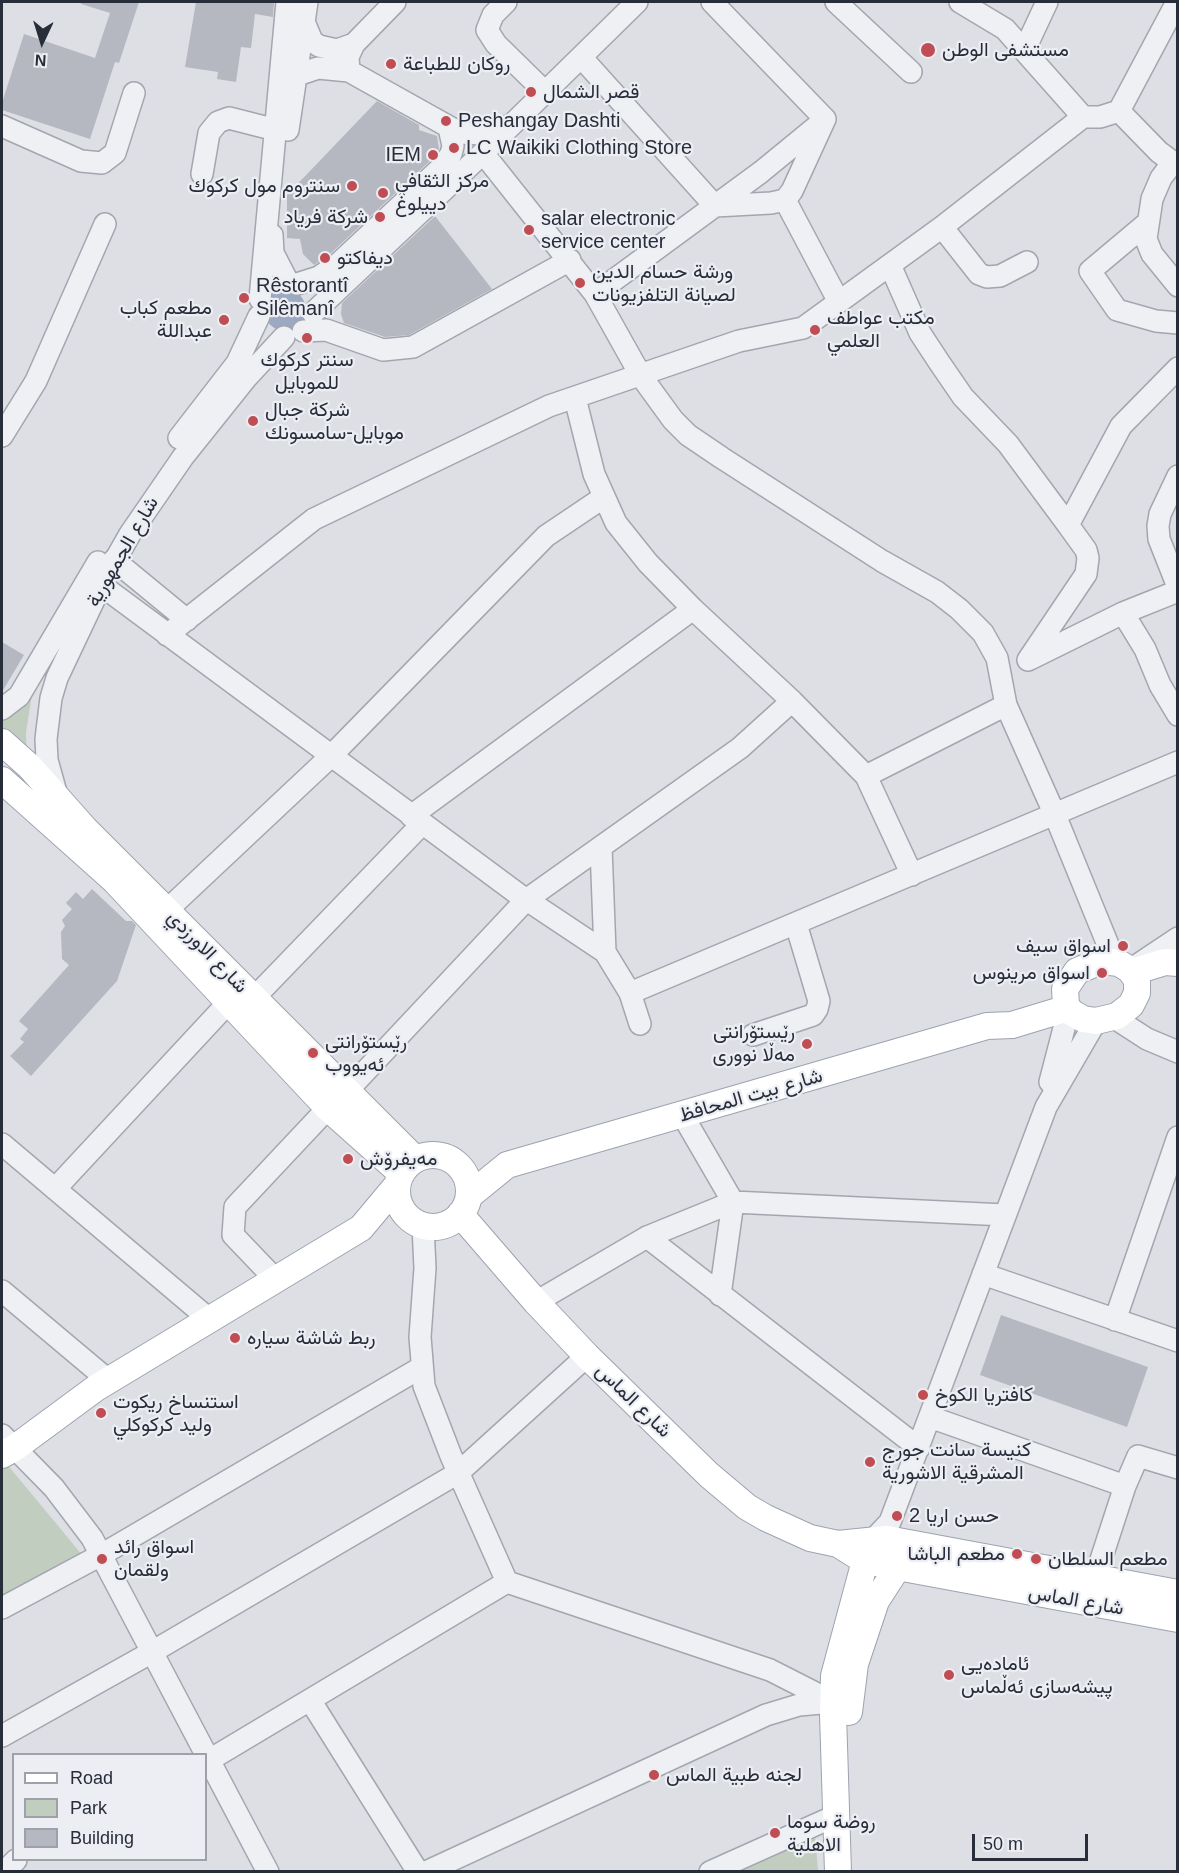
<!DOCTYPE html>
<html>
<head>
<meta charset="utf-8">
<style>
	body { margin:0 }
	#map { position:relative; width:1179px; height:1873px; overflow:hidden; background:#dddfe5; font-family:Arial,sans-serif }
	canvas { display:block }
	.frame { position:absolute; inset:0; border:3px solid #282d3a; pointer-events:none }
	.legend { position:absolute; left:12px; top:1753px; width:195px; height:108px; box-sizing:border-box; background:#eceef3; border:2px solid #9ea1a9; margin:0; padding:8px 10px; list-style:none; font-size:18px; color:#282d3a }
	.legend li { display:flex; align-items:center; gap:12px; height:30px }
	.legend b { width:30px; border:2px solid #9ea1a9 }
	.north { position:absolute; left:12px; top:12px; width:60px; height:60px; -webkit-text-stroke:4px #eceef3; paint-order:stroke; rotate:184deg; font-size:16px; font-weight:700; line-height:24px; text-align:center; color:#282d3a }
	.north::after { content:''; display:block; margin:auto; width:21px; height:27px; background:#282d3a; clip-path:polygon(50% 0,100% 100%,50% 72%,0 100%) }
	.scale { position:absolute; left:972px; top:1834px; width:116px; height:27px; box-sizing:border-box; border:3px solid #282d3a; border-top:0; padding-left:8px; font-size:18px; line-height:21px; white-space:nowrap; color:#282d3a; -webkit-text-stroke:4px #eceef3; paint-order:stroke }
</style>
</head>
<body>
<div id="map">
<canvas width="1179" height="1873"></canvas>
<div class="frame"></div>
<ul class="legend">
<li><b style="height:8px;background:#fff"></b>Road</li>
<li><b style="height:16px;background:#c1cebf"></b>Park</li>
<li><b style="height:16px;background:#b5b8c1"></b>Building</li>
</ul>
<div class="north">N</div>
<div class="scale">50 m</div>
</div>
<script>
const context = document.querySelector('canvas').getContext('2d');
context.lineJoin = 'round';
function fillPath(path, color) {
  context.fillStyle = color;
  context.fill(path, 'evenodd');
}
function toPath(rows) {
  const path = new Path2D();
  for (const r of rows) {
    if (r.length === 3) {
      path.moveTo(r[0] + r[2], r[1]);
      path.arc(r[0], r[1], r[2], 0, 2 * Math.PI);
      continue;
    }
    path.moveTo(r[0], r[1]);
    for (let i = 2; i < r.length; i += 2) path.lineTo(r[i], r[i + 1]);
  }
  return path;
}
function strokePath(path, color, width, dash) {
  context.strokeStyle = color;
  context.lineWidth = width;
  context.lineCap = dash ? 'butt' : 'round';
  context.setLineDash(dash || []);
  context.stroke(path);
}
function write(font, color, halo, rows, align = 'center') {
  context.font = font + ' Arial,Vazirmatn,sans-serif';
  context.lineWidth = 4.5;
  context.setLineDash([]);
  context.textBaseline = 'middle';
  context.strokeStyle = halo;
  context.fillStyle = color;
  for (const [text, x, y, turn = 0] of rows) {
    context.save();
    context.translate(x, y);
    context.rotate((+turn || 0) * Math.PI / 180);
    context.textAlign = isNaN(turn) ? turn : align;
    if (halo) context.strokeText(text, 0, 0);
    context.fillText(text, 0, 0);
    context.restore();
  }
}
fillPath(toPath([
	[35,676,26,732,27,762,2,734,2,718],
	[6,1463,83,1556,2,1598,2,1465],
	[815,1834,818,1871,729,1871]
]), '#c1cebf');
fillPath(toPath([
	[285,310,21]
]), '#9baac2');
fillPath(toPath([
	[81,2,139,2,119,63,115,62,90,139,2,110,2,103,24,34,95,58,110,13,81,4],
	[196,2,274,2,273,17,255,14,251,48,241,47,236,82,217,79,218,72,185,67],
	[377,101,419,125,419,130,437,136,439,149,432,159,330,254,314,265,303,254,300,239,287,238,287,195],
	[435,216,492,289,409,335,385,337,344,323,341,314,342,303],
	[2,642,24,655,2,692],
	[92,889,126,921,132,921,136,925,117,981,31,1076,10,1056,24,1042,20,1039,28,1029,19,1021,69,965,62,959,61,932,65,926,62,920,72,909,66,903,76,892,83,899],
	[1001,1315,1148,1367,1127,1427,980,1375]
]), '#b5b8c1');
const minor = toPath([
	[506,2,493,15,487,30,496,44,545,92],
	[712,2,825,119],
	[836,2,911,72],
	[960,2,1005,29,1083,117,1100,117,1119,111,1159,152,1178,166],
	[305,24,312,41,319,46,337,50,354,44],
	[1025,49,1047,2],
	[581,57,715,206,771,203,785,200,792,191,825,119],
	[349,71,348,57,354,44,395,2],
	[297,75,318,68,349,71,460,133,483,134,508,126],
	[1119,111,1177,2],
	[2,126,81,161,102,163,115,153,134,93],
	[288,130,307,2],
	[483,153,595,294,641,376,673,420,688,435,722,458,882,561,937,592,959,609,983,633,997,658,1006,705],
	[1173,162,1161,178,1152,199,1146,239,1152,254,1178,286],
	[202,174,209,133,218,122,229,118,276,130],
	[785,200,839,302],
	[1146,224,1090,271,1117,310,1156,321,1178,323],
	[942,227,979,274,987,277,1000,276,1027,262],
	[272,235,273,253,288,282],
	[890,265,920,333,939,362,963,397,1008,444,1068,525],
	[297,284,319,277,338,264,442,167,451,154,453,146,449,128],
	[595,294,761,172,822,122],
	[260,299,287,2],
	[313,313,483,153,637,2],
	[303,331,326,330,383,350,413,347,570,260],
	[2,436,36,381,105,224],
	[179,438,237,363,259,316],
	[1178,476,1160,514,1158,526,1159,539,1178,587],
	[114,560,187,620],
	[101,585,518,894,605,952,630,993,640,1024],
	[1123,613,1178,591],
	[167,635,314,519,549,406,739,341,803,328,942,227,1083,117],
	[1030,659,1123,613,1145,649,1160,685,1178,715],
	[1028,660,1086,574,1088,558,1086,550,1068,525,1121,426,1178,368],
	[792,701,866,776,912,875],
	[2,709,19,696,98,562],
	[866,776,1006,705,1055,815,1115,962],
	[57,796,47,760,46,739,51,698,57,678,101,585,130,534,183,457,247,377,284,337],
	[411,816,693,609],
	[601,847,605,952],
	[167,910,331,756,546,536,604,497],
	[1136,966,1178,938],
	[630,993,1178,762],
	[253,999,422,824],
	[1113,1017,1147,1039,1178,1052],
	[753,1035,813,1015,817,1009,819,1001,796,924],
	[1050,1082,1069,1009],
	[346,1092,526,900,740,748,792,701,693,609,648,563,616,523,594,474,575,398],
	[683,1116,733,1202,720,1295],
	[2,1144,209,1319],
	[55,1189,228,1003],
	[423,1226,425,1268,420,1337,424,1386,451,1456,507,1582,770,1670,833,1702],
	[647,1237,919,1448],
	[983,1274,1178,1341],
	[276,1280,233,1235,235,1207,328,1108],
	[2,1291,108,1380],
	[536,1302,647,1237,733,1202,1005,1215],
	[1115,1320,1178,1137],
	[930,1417,1125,1486,1095,1578],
	[2,1435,54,1488,92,1538,268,1872],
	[1125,1486,1138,1456,1178,1468],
	[874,1539,890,1522,1046,1107,1096,1021],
	[2,1608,101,1555,422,1367],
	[310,1700,418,1872],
	[2,1736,152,1652,458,1473,587,1356],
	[206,1762,507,1582],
	[4,1872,16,1860],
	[426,1872,766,1715,799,1705,833,1702],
	[710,1872,835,1816]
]);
const major = toPath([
	[2,742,30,767,85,829,415,1159],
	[2,780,114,880,328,1108,401,1173],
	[1101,961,1119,963,1130,970,1137,980,1137,993,1131,1005,1117,1016,1096,1021,1083,1019,1071,1012,1066,1005,1065,989,1077,971,1101,961],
	[1132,972,1165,962,1178,963],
	[433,1191,36],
	[469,1196,507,1165,987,1026,1012,1025,1068,1008],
	[460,1214,536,1302,587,1356,709,1475,747,1507,766,1518,810,1538,838,1544,865,1561,1178,1619],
	[2,1455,16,1447,96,1388,361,1228,397,1185],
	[838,1544,887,1539,1178,1593],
	[849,1712,855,1664,876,1601,898,1567],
	[838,1872,833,1714,834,1676,865,1561,872,1544]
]);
strokePath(minor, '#a3a6ae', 24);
strokePath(major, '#9da3af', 28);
strokePath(minor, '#eff0f4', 21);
strokePath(major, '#fff', 26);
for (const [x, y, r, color] of [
	[928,50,8,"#bf4d53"],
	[391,64,6,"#bf4d53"],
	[531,92,6,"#bf4d53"],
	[446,121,6,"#bf4d53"],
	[454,148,6,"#bf4d53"],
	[433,155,6,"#bf4d53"],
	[352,186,6,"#bf4d53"],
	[383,193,6,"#bf4d53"],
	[380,217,6,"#bf4d53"],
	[529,230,6,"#bf4d53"],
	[325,258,6,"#bf4d53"],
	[580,283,6,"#bf4d53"],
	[244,298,6,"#bf4d53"],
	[224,320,6,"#bf4d53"],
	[815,330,6,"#bf4d53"],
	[307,338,6,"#bf4d53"],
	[253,421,6,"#bf4d53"],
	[1123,946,6,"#bf4d53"],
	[1102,973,6,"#bf4d53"],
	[807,1044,6,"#bf4d53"],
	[313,1053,6,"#bf4d53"],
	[348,1159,6,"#bf4d53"],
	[235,1338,6,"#bf4d53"],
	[923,1395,6,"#bf4d53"],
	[101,1413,6,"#bf4d53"],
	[870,1462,6,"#bf4d53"],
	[897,1516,6,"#bf4d53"],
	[1017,1554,6,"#bf4d53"],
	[102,1559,6,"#bf4d53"],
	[1036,1559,6,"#bf4d53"],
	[949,1675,6,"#bf4d53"],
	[654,1775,6,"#bf4d53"],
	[775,1833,6,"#bf4d53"]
]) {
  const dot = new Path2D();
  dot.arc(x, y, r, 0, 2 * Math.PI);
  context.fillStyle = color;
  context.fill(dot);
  strokePath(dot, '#eceef3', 2);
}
write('20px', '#282d3a', '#eceef3', [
	["مستشفى الوطن",942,50],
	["روكان للطباعة",403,64],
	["قصر الشمال",543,92],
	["Peshangay Dashti",458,121],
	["LC Waikiki Clothing Store",466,148],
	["IEM",421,155,"right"],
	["مركز الثقافي",395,181],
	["دييلوغ",395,204],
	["سنتروم مول كركوك",340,186,"right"],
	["شركة فرياد",368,217,"right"],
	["salar electronic",541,219],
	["service center",541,242],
	["ديفاكتو",337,258],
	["ورشة حسام الدين",592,272],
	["لصيانة التلفزيونات",592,295],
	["Rêstorantî",256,286],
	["Silêmanî",256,309],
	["مطعم كباب",212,308,"right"],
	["عبداللة",212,331,"right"],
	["مكتب عواطف",827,318],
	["العلمي",827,341],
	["سنتر كركوك",307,360,"center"],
	["للموبايل",307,383,"center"],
	["شركة جبال",265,410],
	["موبايل-سامسونك",265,433],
	["اسواق سيف",1111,946,"right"],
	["اسواق مرينوس",1090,973,"right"],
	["رێستۆرانتی",795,1032,"right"],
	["مەڵا نووری",795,1055,"right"],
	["رێستۆرانتی",325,1042],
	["ئەیووب",325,1065],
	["مەیفرۆش",360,1159],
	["ربط شاشة سياره",247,1338],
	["كافتريا الكوخ",935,1395],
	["استنساخ ريكوت",113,1402],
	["وليد كركوكلي",113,1425],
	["كنيسة سانت جورج",882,1450],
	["المشرقية الاشورية",882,1473],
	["حسن اريا 2",909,1516],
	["اسواق رائد",114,1547],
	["ولقمان",114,1570],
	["مطعم الباشا",1005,1554,"right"],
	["مطعم السلطان",1048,1559],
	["ئامادەیی",961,1664],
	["پیشەسازی ئەڵماس",961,1687],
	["لجنه طبية الماس",666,1775],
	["روضة سوما",787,1822],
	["الاهلية",787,1845]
], 'left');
write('20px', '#282d3a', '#eceef3', [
	["شارع الجمهورية",123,552,-60],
	["شارع الاورزدي",207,952,46],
	["شارع بيت المحافظ",751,1096,-16],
	["شارع الماس",633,1401,44],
	["شارع الماس",1076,1601,10]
]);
</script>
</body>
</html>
